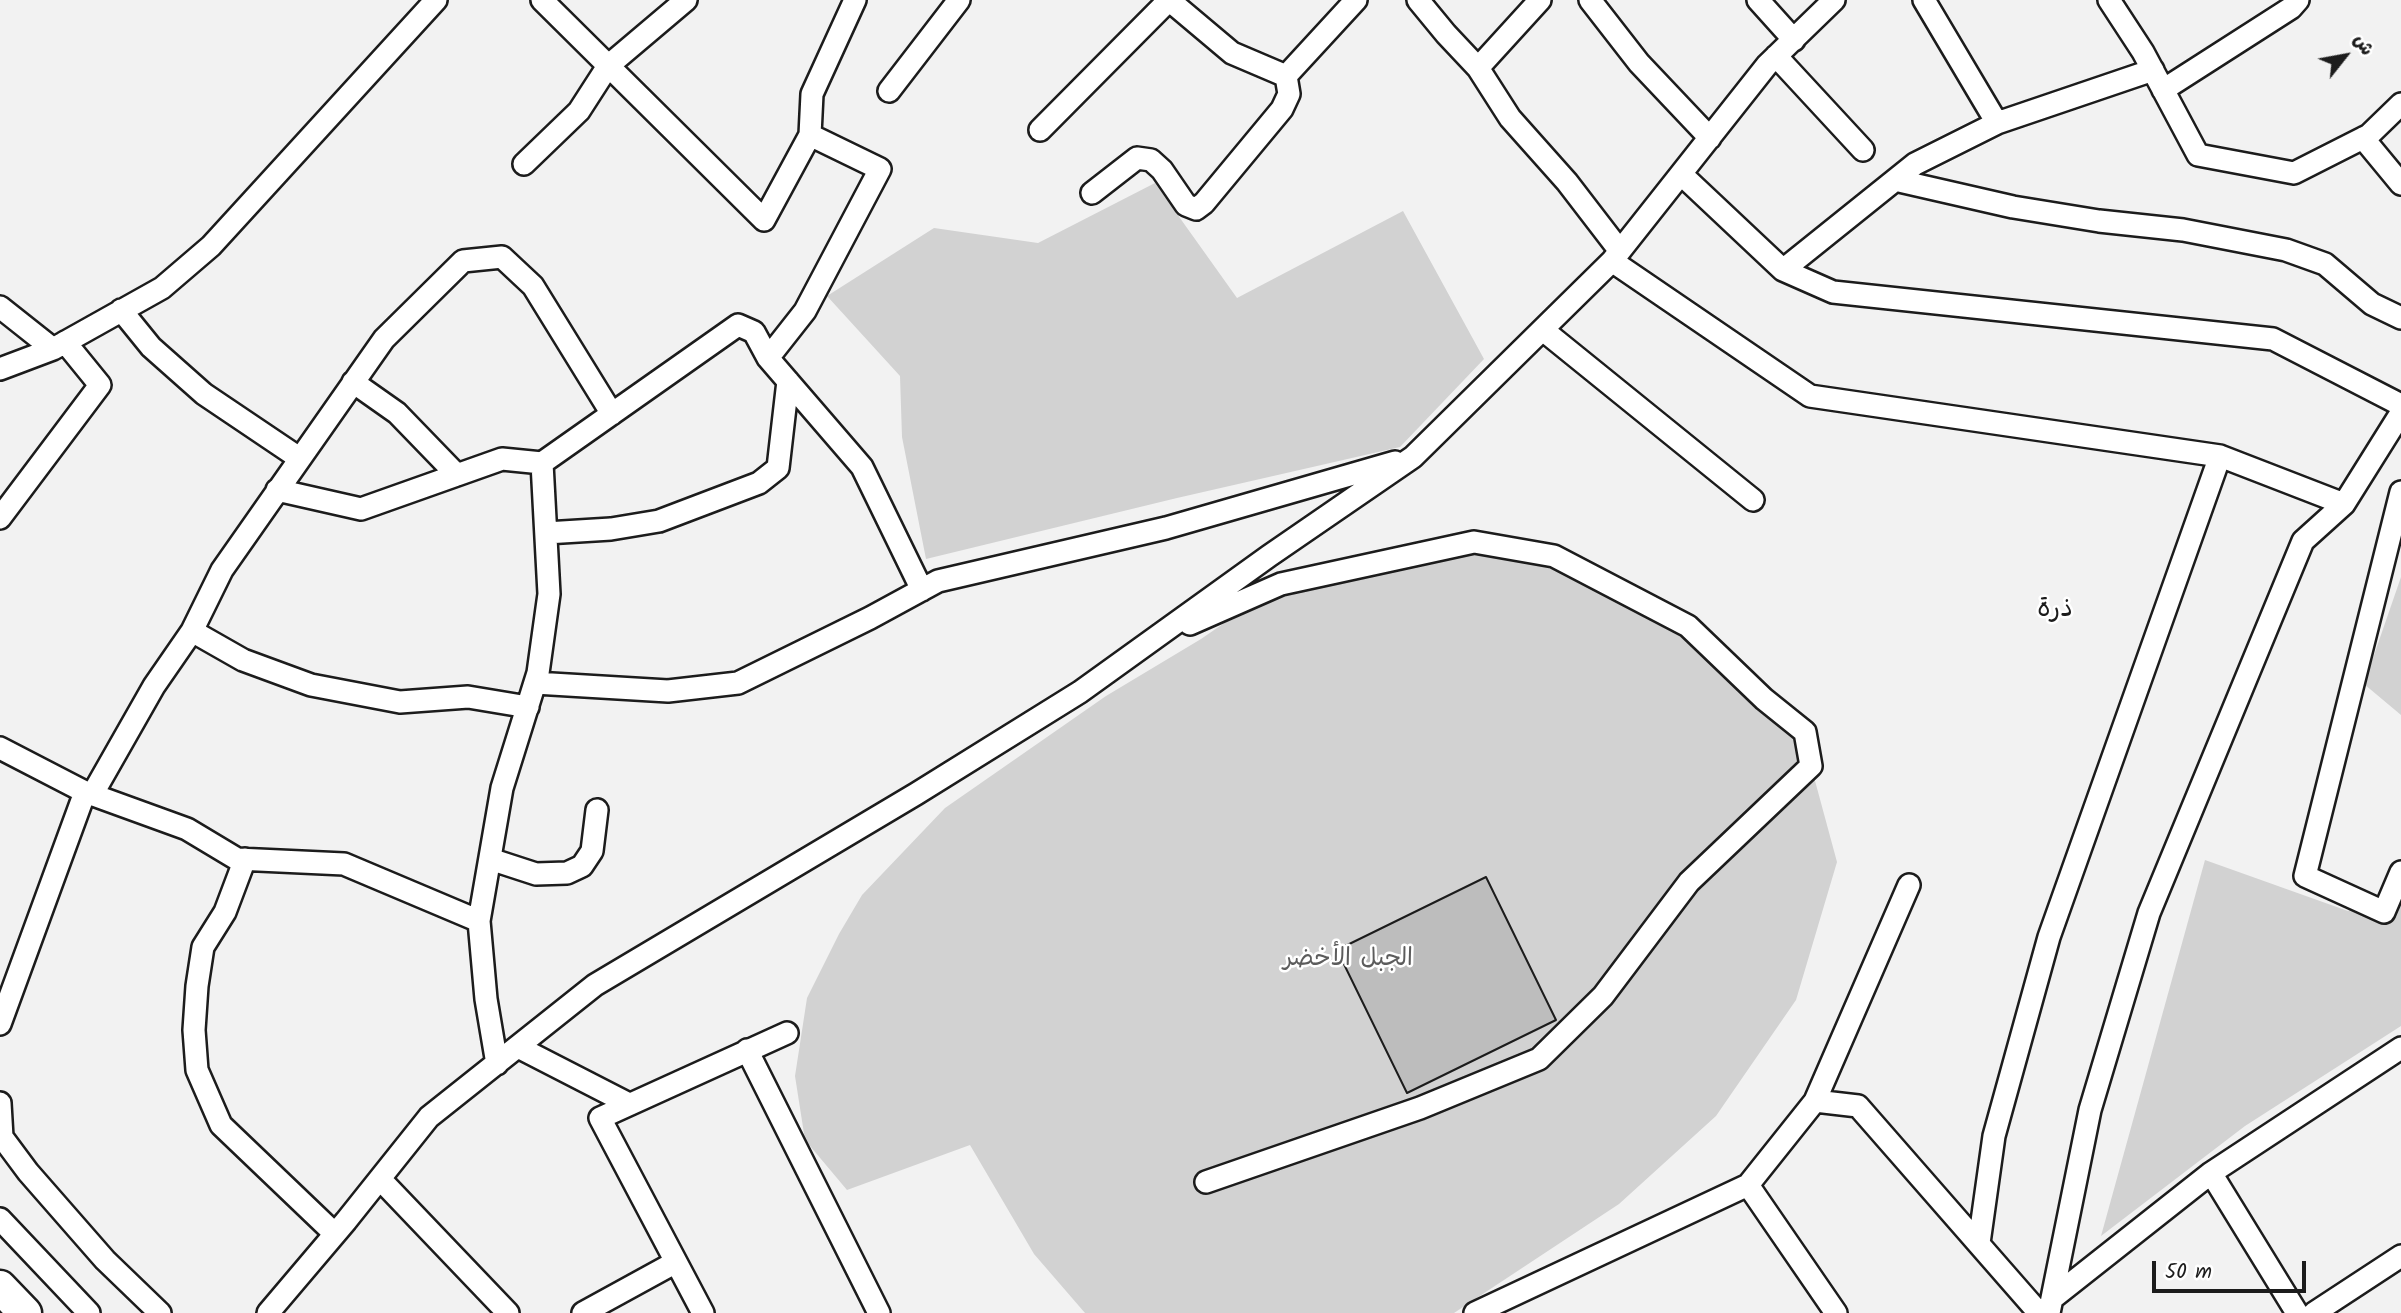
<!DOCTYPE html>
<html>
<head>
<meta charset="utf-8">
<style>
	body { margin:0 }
	#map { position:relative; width:2401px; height:1313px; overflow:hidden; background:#f2f2f2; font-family:Kalam,"Playpen Sans Arabic",sans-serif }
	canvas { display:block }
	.north { position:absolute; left:2310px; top:21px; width:70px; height:70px; -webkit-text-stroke:5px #fff; paint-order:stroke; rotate:59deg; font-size:19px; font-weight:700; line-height:28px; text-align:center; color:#1c1c1c }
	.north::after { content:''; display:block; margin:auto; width:24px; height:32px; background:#1c1c1c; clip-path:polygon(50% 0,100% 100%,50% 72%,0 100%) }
	.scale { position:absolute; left:2152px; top:1261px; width:154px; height:32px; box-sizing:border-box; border:4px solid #1c1c1c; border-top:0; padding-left:9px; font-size:21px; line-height:24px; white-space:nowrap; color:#1c1c1c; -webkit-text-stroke:5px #fff; paint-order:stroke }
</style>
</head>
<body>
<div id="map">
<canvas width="2401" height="1313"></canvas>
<div class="north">ش</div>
<div class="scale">50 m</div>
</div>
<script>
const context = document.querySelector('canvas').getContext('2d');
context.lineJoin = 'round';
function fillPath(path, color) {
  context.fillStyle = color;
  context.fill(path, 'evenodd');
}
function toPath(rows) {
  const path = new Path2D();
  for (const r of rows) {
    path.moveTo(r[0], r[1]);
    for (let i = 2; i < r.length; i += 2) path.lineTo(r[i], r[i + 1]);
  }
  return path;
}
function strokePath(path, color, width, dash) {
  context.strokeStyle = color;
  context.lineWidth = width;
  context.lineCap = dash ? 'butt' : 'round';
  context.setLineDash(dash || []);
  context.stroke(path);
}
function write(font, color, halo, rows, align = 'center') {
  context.font = font + ' Kalam,"Playpen Sans Arabic",sans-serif';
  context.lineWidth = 5;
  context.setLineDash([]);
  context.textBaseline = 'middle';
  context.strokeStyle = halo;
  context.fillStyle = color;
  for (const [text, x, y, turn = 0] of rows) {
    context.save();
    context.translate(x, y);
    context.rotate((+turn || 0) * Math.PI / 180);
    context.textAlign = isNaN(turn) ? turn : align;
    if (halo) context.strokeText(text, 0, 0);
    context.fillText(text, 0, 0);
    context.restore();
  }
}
fillPath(toPath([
	[1155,183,1237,298,1403,211,1484,359,1400,447,1177,498,926,559,902,437,900,376,827,296,934,228,1038,243],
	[1474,542,1554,556,1688,626,1805,732,1811,766,1837,862,1796,1000,1716,1116,1619,1204,1454,1313,1085,1313,1034,1254,970,1145,847,1190,805,1140,795,1076,807,998,839,934,862,895,945,808,1106,696,1201,639,1281,584],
	[2401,577,2401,715,2364,684],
	[2205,860,2348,911,2401,884,2401,1026,2245,1126,2101,1236]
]), '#d2d2d2');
const building = toPath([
	[1486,877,1556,1020,1407,1093,1337,950,1486,877]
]);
fillPath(building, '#bdbdbd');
strokePath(building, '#1c1c1c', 2);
const minor = toPath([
	[542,0,764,220,810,135,812,94,855,0],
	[1169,0,1232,53,1286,76],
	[1418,0,1446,34,1478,68,1510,118,1567,182,1620,251],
	[1590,0,1639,63,1710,138],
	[1758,0,1794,40],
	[1924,0,1997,123],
	[2109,0,2143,52,2198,155,2294,173,2369,135,2401,104],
	[1776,56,1863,150],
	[1478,68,1540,0],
	[1286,76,1356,0],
	[2163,90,2291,8,2298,0],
	[889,91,959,0],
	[1040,130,1169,0],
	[2363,138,2401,184],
	[524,164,579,111,608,66,686,0],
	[1681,174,1783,270,1833,292,2273,339,2401,405],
	[1895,180,2013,207,2099,221,2183,230,2286,250,2325,264,2372,304,2401,318],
	[1092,193,1137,158,1151,160,1162,170,1186,205,1196,209,1204,203,1282,109,1289,94,1286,76],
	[1612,261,1810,396,2220,456,2344,504],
	[1783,270,1915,164,1997,123,2153,70],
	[0,307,53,349],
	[121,310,151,347,204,394,299,458],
	[1543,330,1753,500],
	[768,358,805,311,880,169,810,135],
	[0,369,53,349,162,288,211,246,436,0],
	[353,382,397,413,457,475],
	[277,490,361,509,502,459,542,463,738,325,754,332,768,358,862,467,922,590],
	[2401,492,2305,876,2384,912,2401,872],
	[0,518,100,385,65,342],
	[546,533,611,529,659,521,759,483,778,468,788,381],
	[1190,624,1281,584,1474,542,1554,556,1688,626,1764,699,1805,732,1811,766,1689,882,1603,996,1539,1059,1420,1108,1206,1182],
	[192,631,243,660,311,685,400,702,468,697,528,707],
	[535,683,668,691,738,683,870,618,938,581,1166,528,1395,462],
	[0,748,85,792,187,829,237,859,344,864,479,921],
	[92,795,154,686,192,631,222,570,384,339,463,261,502,257,533,286,612,414],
	[245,859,225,912,203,947,197,986,194,1030,197,1070,221,1125,335,1234],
	[490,859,536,874,567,873,582,866,592,851,597,810],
	[0,1024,85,792],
	[518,1047,629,1104],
	[747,1050,879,1313],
	[497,1064,486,999,479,921,502,788,538,673,549,594,542,463],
	[1815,1101,1858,1106,2039,1313],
	[0,1103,2,1137,28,1172,105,1260,160,1313],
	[2211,1173,2297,1313],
	[380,1179,508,1313],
	[1748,1185,1836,1313],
	[0,1219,89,1313],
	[1979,1243,1994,1136,2049,937,2220,456],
	[2054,1297,2211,1173,2401,1048],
	[268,1313,346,1221,429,1117,595,985,916,794,1080,692,1269,556,1413,457,1612,261,1767,65,1834,0],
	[583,1313,676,1262],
	[703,1313,600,1118,787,1033],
	[1475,1313,1748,1185,1815,1101,1909,885],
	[2049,1313,2090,1110,2149,913,2303,541,2344,504,2401,413],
	[2314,1313,2401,1256]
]);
const highway = toPath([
	[0,1287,25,1313]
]);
strokePath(minor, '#1c1c1c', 26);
strokePath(highway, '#1c1c1c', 37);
strokePath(minor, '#fff', 21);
strokePath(highway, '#fff', 32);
write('24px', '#5c5c5c', '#fff', [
	["الجبل الأخضر",1348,961]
]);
write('26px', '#1c1c1c', '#fff', [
	["ذرة",2055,612]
]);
</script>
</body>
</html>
